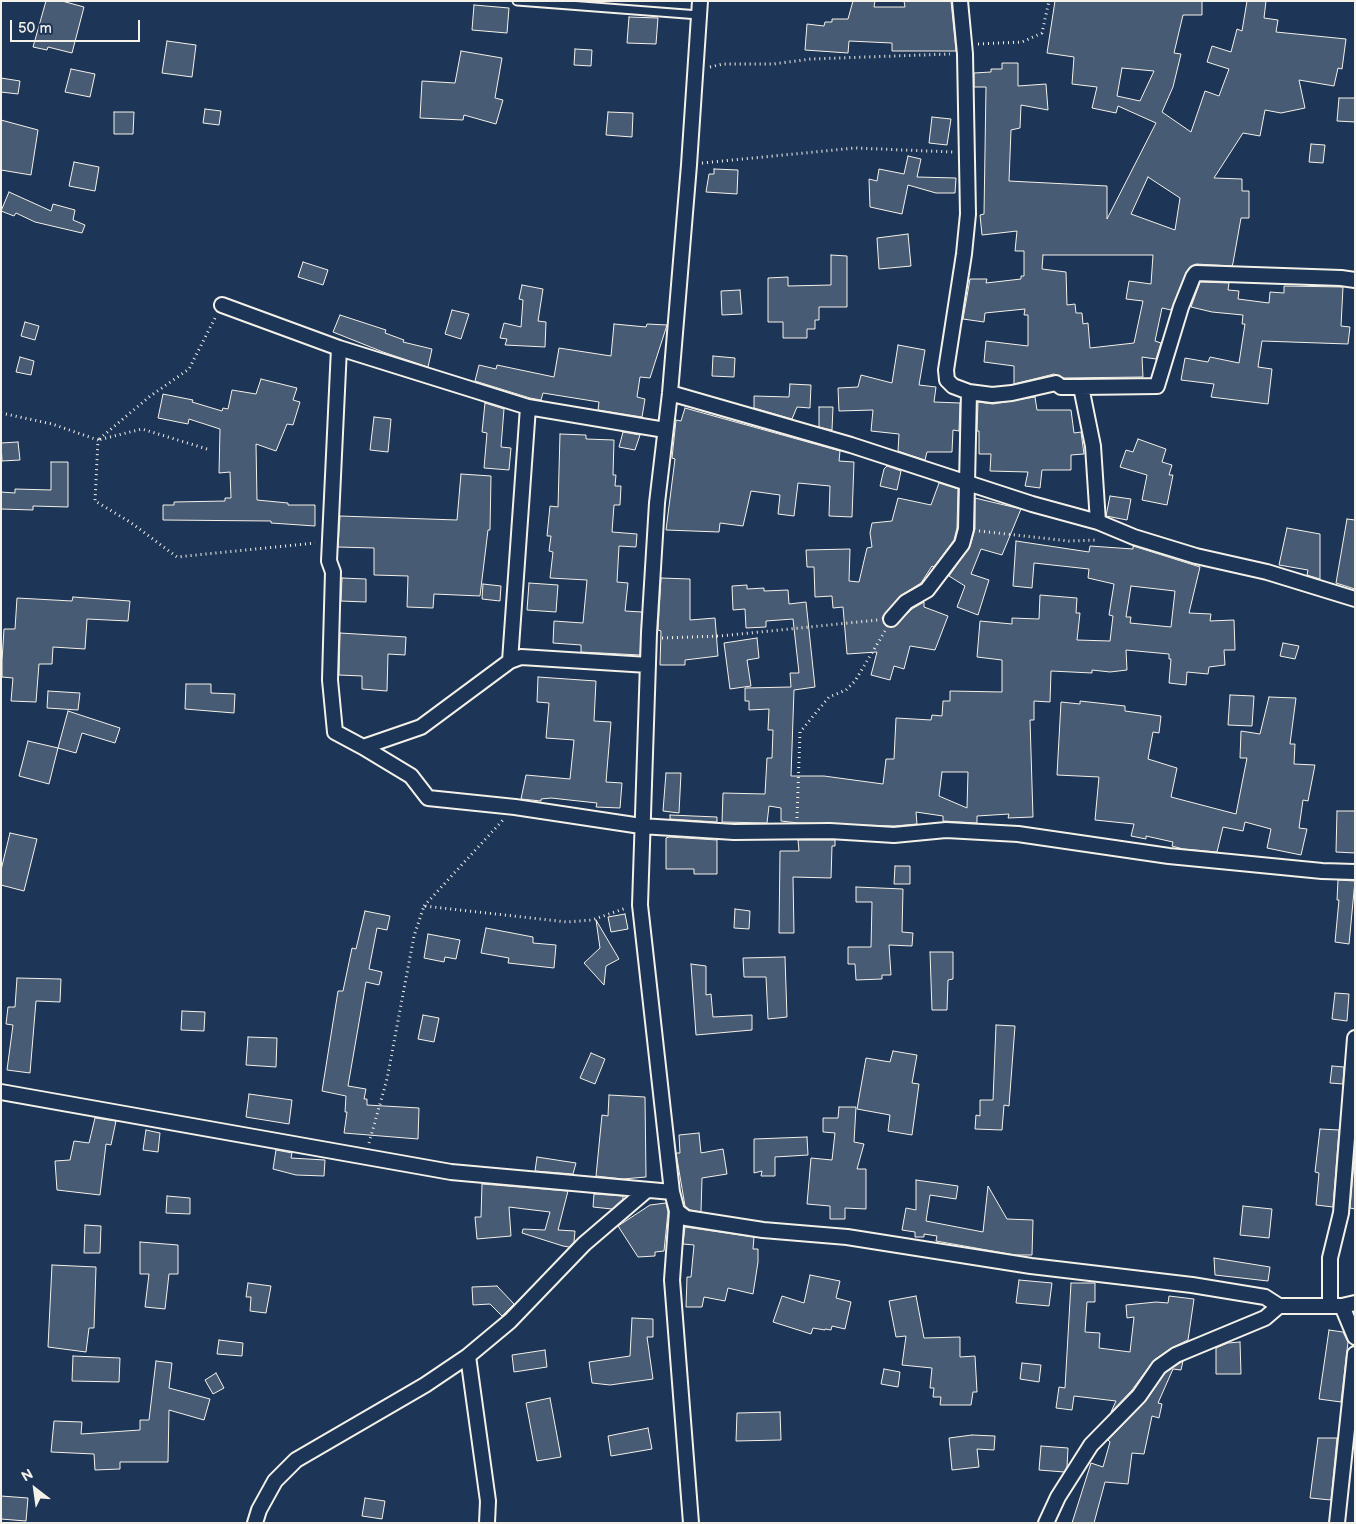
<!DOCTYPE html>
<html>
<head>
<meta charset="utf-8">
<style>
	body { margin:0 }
	#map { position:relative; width:1356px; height:1524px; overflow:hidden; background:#1d3557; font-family:"Balsamiq Sans",sans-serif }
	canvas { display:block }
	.frame { position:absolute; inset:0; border:2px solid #f4f1e8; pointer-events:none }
	.north { position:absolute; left:10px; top:1464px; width:50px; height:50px; -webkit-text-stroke:4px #1d3557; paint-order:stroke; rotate:330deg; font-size:14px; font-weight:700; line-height:20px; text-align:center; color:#f4f1e8 }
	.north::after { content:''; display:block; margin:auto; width:18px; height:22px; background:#f4f1e8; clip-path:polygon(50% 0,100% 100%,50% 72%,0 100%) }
	.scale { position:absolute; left:10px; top:20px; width:130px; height:22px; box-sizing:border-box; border:2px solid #f4f1e8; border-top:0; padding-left:6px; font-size:15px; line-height:18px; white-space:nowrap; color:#f4f1e8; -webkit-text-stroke:4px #1d3557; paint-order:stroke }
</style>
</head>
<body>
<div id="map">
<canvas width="1356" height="1524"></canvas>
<div class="frame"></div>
<div class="north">N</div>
<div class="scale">50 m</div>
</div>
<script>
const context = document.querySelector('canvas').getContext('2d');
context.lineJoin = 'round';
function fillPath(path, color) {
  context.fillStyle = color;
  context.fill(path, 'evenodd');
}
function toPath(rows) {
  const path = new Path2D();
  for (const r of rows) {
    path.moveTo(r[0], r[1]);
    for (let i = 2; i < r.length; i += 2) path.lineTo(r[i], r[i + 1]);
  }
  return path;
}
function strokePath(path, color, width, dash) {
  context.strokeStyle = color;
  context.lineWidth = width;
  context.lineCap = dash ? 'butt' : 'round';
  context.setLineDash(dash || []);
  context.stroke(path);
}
const building = toPath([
	[46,1,62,1,84,7,72,53,48,47,47,50,33,47,46,1],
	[853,1,875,1,874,7,905,7,904,1,951,1,956,51,892,51,892,43,849,41,848,53,805,50,807,24,824,26,825,22,832,22,832,19,848,19,853,1],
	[1055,1,1202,1,1202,15,1183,15,1174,53,1181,54,1173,87,1162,112,1191,132,1205,91,1219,96,1229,69,1207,62,1212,46,1231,52,1237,29,1242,31,1247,1,1266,1,1264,18,1278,20,1276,32,1346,39,1342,69,1338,68,1334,86,1299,80,1305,108,1281,113,1265,110,1260,136,1243,133,1214,178,1242,179,1242,191,1249,191,1249,218,1241,218,1233,263,1232,266,1196,264,1189,268,1171,310,1162,308,1155,341,1161,343,1156,359,1142,357,1143,377,1064,378,1054,374,1014,384,1014,366,984,362,986,341,1028,346,1028,315,1024,315,1025,309,985,313,984,322,963,319,970,279,987,279,986,283,1021,279,1021,276,1024,276,1024,251,1015,251,1017,231,982,235,980,215,984,214,986,87,974,87,974,73,991,72,991,69,1002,69,1002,63,1018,63,1018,86,1046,84,1048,110,1021,105,1020,128,1011,130,1009,181,1107,186,1107,219,1156,123,1118,106,1116,113,1092,108,1097,87,1072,84,1074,57,1047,53,1055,1],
	[1122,68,1154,71,1140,101,1117,96,1122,68],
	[1148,177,1180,198,1175,230,1131,214,1148,177],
	[1043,255,1153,255,1151,284,1129,281,1126,299,1143,301,1134,343,1090,348,1088,323,1083,324,1082,313,1076,313,1075,304,1067,305,1066,272,1042,269,1043,255],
	[474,5,509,8,507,33,472,30,474,5],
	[629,17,658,18,656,44,627,43,629,17],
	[167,41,196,45,192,77,162,73,167,41],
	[575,49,592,50,591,66,574,65,575,49],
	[461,51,502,58,495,98,503,100,496,124,464,115,463,120,420,118,422,81,455,83,461,51],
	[71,69,95,74,90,97,65,92,71,69],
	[1,78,20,81,18,94,1,92,1,78],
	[1339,98,1355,98,1355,122,1337,121,1339,98],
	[205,109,221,111,219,125,203,123,205,109],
	[114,112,134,112,133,134,114,134,114,112],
	[608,112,633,113,632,137,606,135,608,112],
	[932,117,951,119,947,145,929,143,932,117],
	[1,120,38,130,31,175,1,170,1,120],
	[1311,144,1325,145,1323,163,1309,162,1311,144],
	[908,156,921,159,917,177,956,178,955,193,936,193,908,185,902,214,870,207,869,179,877,181,879,169,904,174,908,156],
	[74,162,99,167,95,191,69,186,74,162],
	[714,169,738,170,737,194,706,192,709,174,714,174,714,169],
	[9,192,51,211,53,204,75,210,73,220,85,225,82,233,35,222,16,213,14,216,1,211,9,192],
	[908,234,911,266,879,269,877,238,908,234],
	[831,255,847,256,847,307,819,307,819,320,815,320,815,329,807,329,807,338,783,338,783,322,768,322,768,278,788,277,788,286,831,285,831,255],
	[303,262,328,270,323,285,298,277,303,262],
	[1200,282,1229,283,1228,290,1239,291,1238,299,1269,303,1270,292,1284,293,1284,286,1343,287,1341,326,1350,327,1348,344,1262,341,1258,367,1272,369,1268,404,1211,397,1214,384,1181,380,1185,358,1208,362,1210,357,1239,363,1245,324,1242,324,1243,315,1212,312,1191,307,1200,282],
	[522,285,543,289,538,321,546,322,545,347,505,345,507,339,500,338,504,323,521,327,523,300,519,299,522,285],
	[740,290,742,314,722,315,721,291,740,290],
	[452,310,469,314,461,339,445,334,452,310],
	[340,315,386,330,385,333,404,340,403,342,432,349,428,367,383,352,333,332,340,315],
	[25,322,39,326,35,340,21,336,25,322],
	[614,324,646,327,647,324,667,325,650,378,640,377,637,397,645,399,642,417,598,410,599,402,543,393,541,400,530,398,475,381,479,365,496,369,497,365,554,377,559,348,611,356,614,324],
	[898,345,925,350,919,385,936,387,934,402,960,403,959,431,953,430,952,452,927,452,925,460,898,451,899,434,871,431,873,410,839,411,838,388,858,387,861,375,892,383,898,345],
	[713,356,735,358,734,377,712,376,713,356],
	[20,357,34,361,31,375,16,372,20,357],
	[261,379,297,388,293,400,300,402,293,425,287,424,276,451,256,444,257,500,288,503,288,505,315,505,315,526,271,523,271,521,163,520,163,505,174,505,174,502,225,501,225,498,231,498,230,472,219,473,220,429,189,419,188,424,158,418,163,394,193,400,192,402,222,411,223,408,228,409,232,390,256,394,261,379],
	[790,384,811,385,810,408,797,407,792,419,754,408,754,396,789,397,790,384],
	[1035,397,1037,410,1071,410,1074,433,1081,432,1084,454,1071,455,1071,470,1042,470,1040,488,1025,486,1028,472,990,471,991,454,979,454,979,431,977,431,978,402,993,404,1035,397],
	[485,403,504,409,501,447,511,448,509,470,484,468,487,433,482,432,485,403],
	[819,407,833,407,832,430,819,427,819,407],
	[685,408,840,451,839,461,854,462,852,517,829,516,830,486,798,483,794,516,778,514,780,495,751,491,743,526,720,523,719,532,666,530,675,459,672,458,676,420,681,421,685,408],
	[374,417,391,419,388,452,370,450,374,417],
	[623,432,640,435,635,450,619,447,623,432],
	[560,434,586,435,586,439,614,440,613,475,616,475,615,486,621,486,620,505,614,505,612,532,637,534,636,547,619,546,617,582,628,583,625,611,642,612,640,655,581,652,581,645,553,643,554,621,583,623,587,580,550,578,553,552,549,551,551,536,547,536,550,506,558,507,560,434],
	[1138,439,1166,449,1162,462,1172,465,1169,475,1173,475,1167,505,1142,500,1147,475,1120,467,1126,450,1133,452,1138,439],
	[18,442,20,460,2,461,1,443,18,442],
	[51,462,68,462,68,507,33,506,33,510,1,509,1,492,15,493,15,489,51,490,51,462],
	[887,466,901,471,897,490,880,486,884,469,887,466],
	[461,474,491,476,490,530,488,530,480,596,434,594,433,608,407,607,408,576,374,575,374,548,338,547,340,516,457,520,461,474],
	[939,483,958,489,957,528,954,540,934,567,932,566,921,583,900,596,882,618,886,626,894,627,912,609,924,602,924,607,948,616,935,650,910,646,904,669,894,666,890,680,871,675,877,652,847,654,843,607,833,608,832,596,815,597,814,567,807,567,806,550,850,549,849,581,859,582,867,548,872,547,870,533,872,523,892,521,898,498,931,505,939,483],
	[1110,496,1131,499,1127,520,1106,516,1110,496],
	[975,498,1021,509,1002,555,981,549,971,574,989,580,978,615,957,607,965,586,949,576,970,546,975,529,975,498],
	[1347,519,1355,520,1355,589,1336,583,1347,519],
	[1287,528,1320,534,1320,579,1307,575,1308,570,1279,565,1287,528],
	[1016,541,1089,552,1090,546,1133,549,1133,546,1200,567,1189,613,1211,614,1210,621,1234,620,1235,650,1224,650,1225,665,1209,667,1208,674,1187,672,1186,685,1169,683,1171,659,1169,659,1169,654,1126,650,1127,670,1110,672,1092,670,1092,673,1051,671,1050,702,1034,701,1034,720,1030,720,1033,817,1008,818,1009,814,977,816,977,823,943,821,943,816,916,812,917,824,894,826,798,823,781,821,781,808,769,806,767,823,722,822,723,793,765,794,767,758,772,758,773,730,768,730,769,709,749,710,749,701,745,701,745,688,791,687,790,673,799,673,793,619,766,621,766,627,746,628,745,609,733,610,732,586,747,585,747,589,764,588,764,591,788,590,789,604,806,602,815,687,794,690,791,776,824,776,883,784,886,759,894,759,896,718,931,720,932,715,942,716,943,701,950,701,950,691,1002,692,1002,660,977,657,980,621,1012,624,1012,618,1039,619,1040,595,1077,598,1076,613,1080,613,1077,640,1110,641,1113,616,1109,615,1114,584,1088,578,1089,569,1034,563,1032,588,1013,586,1016,541],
	[1131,586,1175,591,1171,627,1130,623,1131,617,1126,617,1131,586],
	[942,772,968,772,967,808,939,796,942,772],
	[342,578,366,579,366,602,341,601,342,578],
	[661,578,690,579,690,620,715,618,718,656,685,660,685,665,660,665,661,631,658,630,661,578],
	[529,583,558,585,556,612,527,610,529,583],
	[483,584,501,586,500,601,482,599,483,584],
	[73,597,130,601,128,621,87,619,85,649,53,647,52,664,39,664,36,702,11,701,13,678,2,677,2,661,4,629,15,629,17,598,72,601,73,597],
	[340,633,406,637,405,655,388,654,387,691,362,689,362,676,339,675,340,633],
	[757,638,759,658,747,660,751,686,730,689,724,643,757,638],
	[1283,643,1299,646,1295,659,1280,656,1283,643],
	[538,677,596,681,594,721,611,722,606,782,622,783,620,808,596,807,597,803,551,798,541,799,541,801,521,799,526,775,570,779,574,740,546,738,549,703,537,702,538,677],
	[186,684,211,684,211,693,235,694,234,713,185,709,186,684],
	[48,691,80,693,78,710,47,708,48,691],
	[1230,695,1254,696,1252,726,1228,725,1230,695],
	[1269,697,1296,698,1290,744,1295,744,1294,764,1315,765,1308,801,1303,800,1299,828,1307,829,1301,855,1267,848,1271,829,1245,822,1243,831,1223,827,1217,852,1183,849,1172,846,1173,842,1146,836,1146,839,1131,836,1134,824,1095,820,1099,777,1057,775,1061,702,1080,704,1080,701,1125,706,1125,711,1161,716,1159,733,1153,732,1148,759,1177,768,1171,797,1236,814,1247,758,1240,758,1241,731,1260,734,1269,697],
	[68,711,120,728,115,743,82,733,76,753,58,748,68,711],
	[28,741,58,748,49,784,19,776,28,741],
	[666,773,681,773,679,813,663,811,666,773],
	[1337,811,1355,811,1355,853,1336,852,1337,811],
	[670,815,717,817,717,822,670,819,670,815],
	[10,833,37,839,24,891,1,885,1,870,10,833],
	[669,837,717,840,717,874,694,874,694,869,666,869,666,838,669,837],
	[798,840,835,840,835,846,832,846,831,878,793,877,794,933,779,933,780,851,799,851,798,840],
	[895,866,910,866,910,884,894,884,895,866],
	[1338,880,1355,881,1349,944,1335,942,1339,900,1337,900,1338,880],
	[856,887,903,889,902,932,913,933,912,946,889,945,891,975,882,975,882,979,856,980,855,964,848,964,848,947,871,947,872,902,856,902,856,887],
	[735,909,750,911,749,929,734,928,735,909],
	[365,911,390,916,387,930,377,928,369,969,382,972,379,985,366,982,348,1086,366,1089,364,1099,367,1099,367,1105,419,1108,418,1139,344,1133,347,1112,345,1112,346,1096,322,1091,338,991,343,991,352,948,356,949,365,911],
	[625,914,628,929,611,932,608,917,625,914],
	[596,920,619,959,606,966,604,985,584,963,600,948,596,920],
	[486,928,533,937,533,943,556,945,554,968,508,963,509,958,481,953,486,928],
	[428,934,460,940,456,959,445,957,444,962,424,958,428,934],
	[930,952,953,952,953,979,948,980,947,1010,932,1010,930,952],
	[785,957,787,1017,768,1019,766,977,744,977,743,958,785,957],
	[691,964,706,966,706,995,711,994,713,1017,752,1015,752,1030,696,1035,691,964],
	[17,978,61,979,60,1002,36,1001,30,1073,7,1070,13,1025,6,1024,8,1007,15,1007,17,978],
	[1335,993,1349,994,1347,1021,1332,1019,1335,993],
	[182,1011,205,1012,204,1031,181,1030,182,1011],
	[423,1015,439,1018,434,1042,418,1039,423,1015],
	[996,1025,1015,1026,1009,1106,1004,1105,1002,1130,975,1129,976,1115,980,1116,980,1100,993,1100,996,1025],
	[248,1037,277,1038,276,1067,246,1065,248,1037],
	[893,1051,917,1055,912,1083,919,1084,912,1135,888,1131,890,1115,857,1109,866,1058,890,1062,893,1051],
	[591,1053,605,1059,595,1084,580,1078,591,1053],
	[1332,1066,1344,1067,1343,1084,1330,1083,1332,1066],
	[249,1094,292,1100,289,1124,246,1117,249,1094],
	[609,1095,645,1097,646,1177,623,1179,596,1176,602,1115,608,1116,609,1095],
	[839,1107,856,1107,854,1142,864,1144,857,1169,866,1169,866,1209,845,1208,845,1219,830,1219,830,1206,807,1204,811,1158,832,1160,835,1133,823,1132,823,1118,838,1118,839,1107],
	[95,1118,116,1121,111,1145,106,1144,100,1195,57,1190,55,1161,70,1160,74,1141,89,1143,95,1118],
	[1320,1129,1339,1130,1333,1207,1316,1205,1319,1173,1315,1172,1320,1129],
	[146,1130,160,1133,158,1152,143,1150,146,1130],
	[699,1133,701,1153,723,1149,727,1174,702,1178,701,1212,690,1210,685,1206,676,1153,680,1153,679,1135,699,1133],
	[807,1137,808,1155,775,1157,775,1176,761,1176,762,1171,754,1173,754,1139,807,1137],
	[276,1150,292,1153,291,1158,325,1160,324,1176,296,1175,273,1169,276,1150],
	[1355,1151,1355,1209,1350,1208,1355,1151],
	[537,1157,576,1163,573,1174,535,1171,537,1157],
	[916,1180,958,1186,956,1199,930,1195,926,1221,983,1232,988,1186,1007,1219,1033,1220,1032,1255,1015,1255,936,1241,937,1236,924,1234,924,1237,915,1237,915,1232,902,1230,906,1208,916,1210,916,1180],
	[482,1184,568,1191,558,1230,575,1231,574,1242,569,1247,563,1246,522,1233,523,1229,545,1230,550,1212,509,1207,511,1236,477,1239,475,1217,481,1217,482,1184],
	[594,1194,623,1196,623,1199,612,1209,593,1207,594,1194],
	[167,1196,190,1198,190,1214,166,1213,167,1196],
	[666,1203,668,1212,664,1251,655,1252,655,1256,638,1257,618,1226,650,1205,666,1203],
	[1243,1206,1272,1209,1269,1238,1240,1235,1243,1206],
	[85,1225,101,1226,100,1253,84,1253,85,1225],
	[685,1227,754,1237,753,1249,758,1249,758,1262,753,1294,728,1288,725,1301,704,1297,702,1307,686,1307,687,1277,691,1277,694,1245,683,1244,685,1227],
	[140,1242,178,1245,178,1274,169,1274,165,1309,145,1307,149,1274,140,1274,140,1242],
	[1214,1258,1270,1267,1268,1281,1215,1275,1214,1258],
	[52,1265,96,1267,94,1328,89,1328,86,1352,48,1347,52,1265],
	[810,1275,840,1281,836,1298,851,1302,845,1329,832,1326,831,1330,825,1329,825,1330,813,1328,811,1334,773,1322,782,1296,804,1303,810,1275],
	[1019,1280,1052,1283,1049,1306,1016,1303,1019,1280],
	[248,1283,271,1286,266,1313,250,1311,251,1297,246,1297,248,1283],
	[1071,1283,1095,1283,1095,1302,1087,1302,1085,1332,1100,1333,1099,1348,1130,1352,1134,1317,1127,1318,1126,1305,1156,1302,1168,1303,1169,1296,1194,1299,1188,1340,1171,1348,1154,1360,1132,1390,1111,1412,1116,1401,1074,1396,1072,1410,1056,1408,1059,1387,1065,1388,1071,1283],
	[497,1286,514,1304,502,1316,490,1304,473,1305,472,1287,497,1286],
	[916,1296,924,1338,960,1337,960,1357,975,1356,977,1392,973,1392,971,1405,940,1405,941,1397,933,1397,934,1388,930,1388,932,1368,902,1365,906,1336,896,1337,889,1301,916,1296],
	[632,1318,653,1319,653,1337,647,1337,653,1379,610,1385,592,1383,589,1362,630,1356,632,1318],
	[1329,1330,1343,1332,1348,1342,1341,1402,1319,1399,1329,1330],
	[219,1340,243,1343,242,1356,217,1354,219,1340],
	[1240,1342,1241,1374,1216,1374,1216,1348,1228,1343,1240,1342],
	[545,1350,547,1367,514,1372,512,1355,545,1350],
	[73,1356,120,1358,119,1382,72,1381,73,1356],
	[156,1361,172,1363,169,1388,210,1399,204,1420,169,1410,168,1462,120,1462,120,1469,95,1470,94,1454,51,1452,54,1421,82,1422,81,1434,140,1430,140,1420,149,1420,156,1361],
	[1183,1361,1181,1370,1173,1369,1158,1403,1162,1404,1159,1418,1152,1416,1144,1454,1132,1453,1128,1484,1105,1482,1094,1523,1072,1523,1091,1463,1103,1467,1110,1442,1108,1440,1145,1402,1165,1373,1183,1361],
	[1022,1363,1041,1365,1039,1382,1020,1379,1022,1363],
	[884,1369,900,1372,898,1387,881,1384,884,1369],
	[216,1373,224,1388,213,1394,205,1380,216,1373],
	[550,1398,561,1457,537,1461,526,1403,550,1398],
	[780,1412,781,1440,736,1441,737,1413,780,1412],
	[648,1428,652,1449,611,1456,608,1436,648,1428],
	[972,1435,995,1436,994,1450,977,1449,979,1467,952,1470,949,1438,972,1435],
	[1318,1438,1337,1438,1331,1500,1310,1498,1318,1438],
	[1041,1446,1068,1448,1067,1467,1064,1472,1039,1470,1041,1446],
	[1,1496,28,1498,26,1521,1,1519,1,1496],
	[365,1498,385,1501,382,1519,362,1516,365,1498]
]);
fillPath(building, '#485b74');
strokePath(building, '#f4f1e8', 1);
const lane = toPath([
	[517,1,699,15]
]);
const street = toPath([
	[222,305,339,348,528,407,665,430],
	[339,348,329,561,333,572,330,680,335,732,363,747],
	[1081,387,1157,386,1181,307,1193,277,1196,273,1341,278,1355,280],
	[969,392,992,395,1012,393,1056,383,1061,387,1081,387,1093,446,1098,522],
	[670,393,851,445,1032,504,1098,522,1134,537,1196,556,1267,572,1355,599],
	[891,619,906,602,927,590,962,544,966,529,969,392,953,386,947,380,946,370,964,254,968,214,965,54,960,1],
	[510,661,528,407],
	[648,665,521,657,510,661,421,727,363,747,411,776,428,798,515,807,641,826,734,832,830,831,894,835,946,830,1018,834,1169,856,1322,871,1355,872],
	[1,1092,451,1172,672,1192],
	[677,1211,686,1218,763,1230,847,1237,1031,1266,1192,1285,1265,1297,1279,1306,1342,1306,1355,1303],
	[1330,1306,1330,1258,1341,1213,1355,1038],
	[1342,1306,1355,1337],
	[468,1356,488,1501,487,1523],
	[255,1523,259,1510,275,1481,296,1460,425,1385,468,1356,510,1321,584,1244,647,1190],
	[691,1523,672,1280,677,1211,672,1192,640,905,649,633,657,503,670,393,689,165,700,1],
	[1046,1523,1058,1497,1091,1445,1139,1396,1159,1367,1176,1355,1265,1318,1279,1306],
	[1337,1523,1355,1354]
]);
strokePath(lane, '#f4f1e8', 11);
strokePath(street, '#f4f1e8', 18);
strokePath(toPath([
	[978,44,1022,42,1042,33,1049,1],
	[710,67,723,64,773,64,811,59,950,54],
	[702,163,855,148,953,152],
	[1,413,52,424,98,440,95,501,130,522,177,557,315,543],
	[207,449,142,429,98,440,149,397,189,369,216,316],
	[979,531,1069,541,1097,540],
	[662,638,720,636,878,620],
	[797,818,800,732,829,697,846,690,855,681,885,631],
	[424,906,503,820],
	[369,1143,387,1079,414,936,424,906,567,922,592,920,626,908]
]), '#f4f1e8', 3, [1, 4]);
strokePath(lane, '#1d3557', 7);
strokePath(street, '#1d3557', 14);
</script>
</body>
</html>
